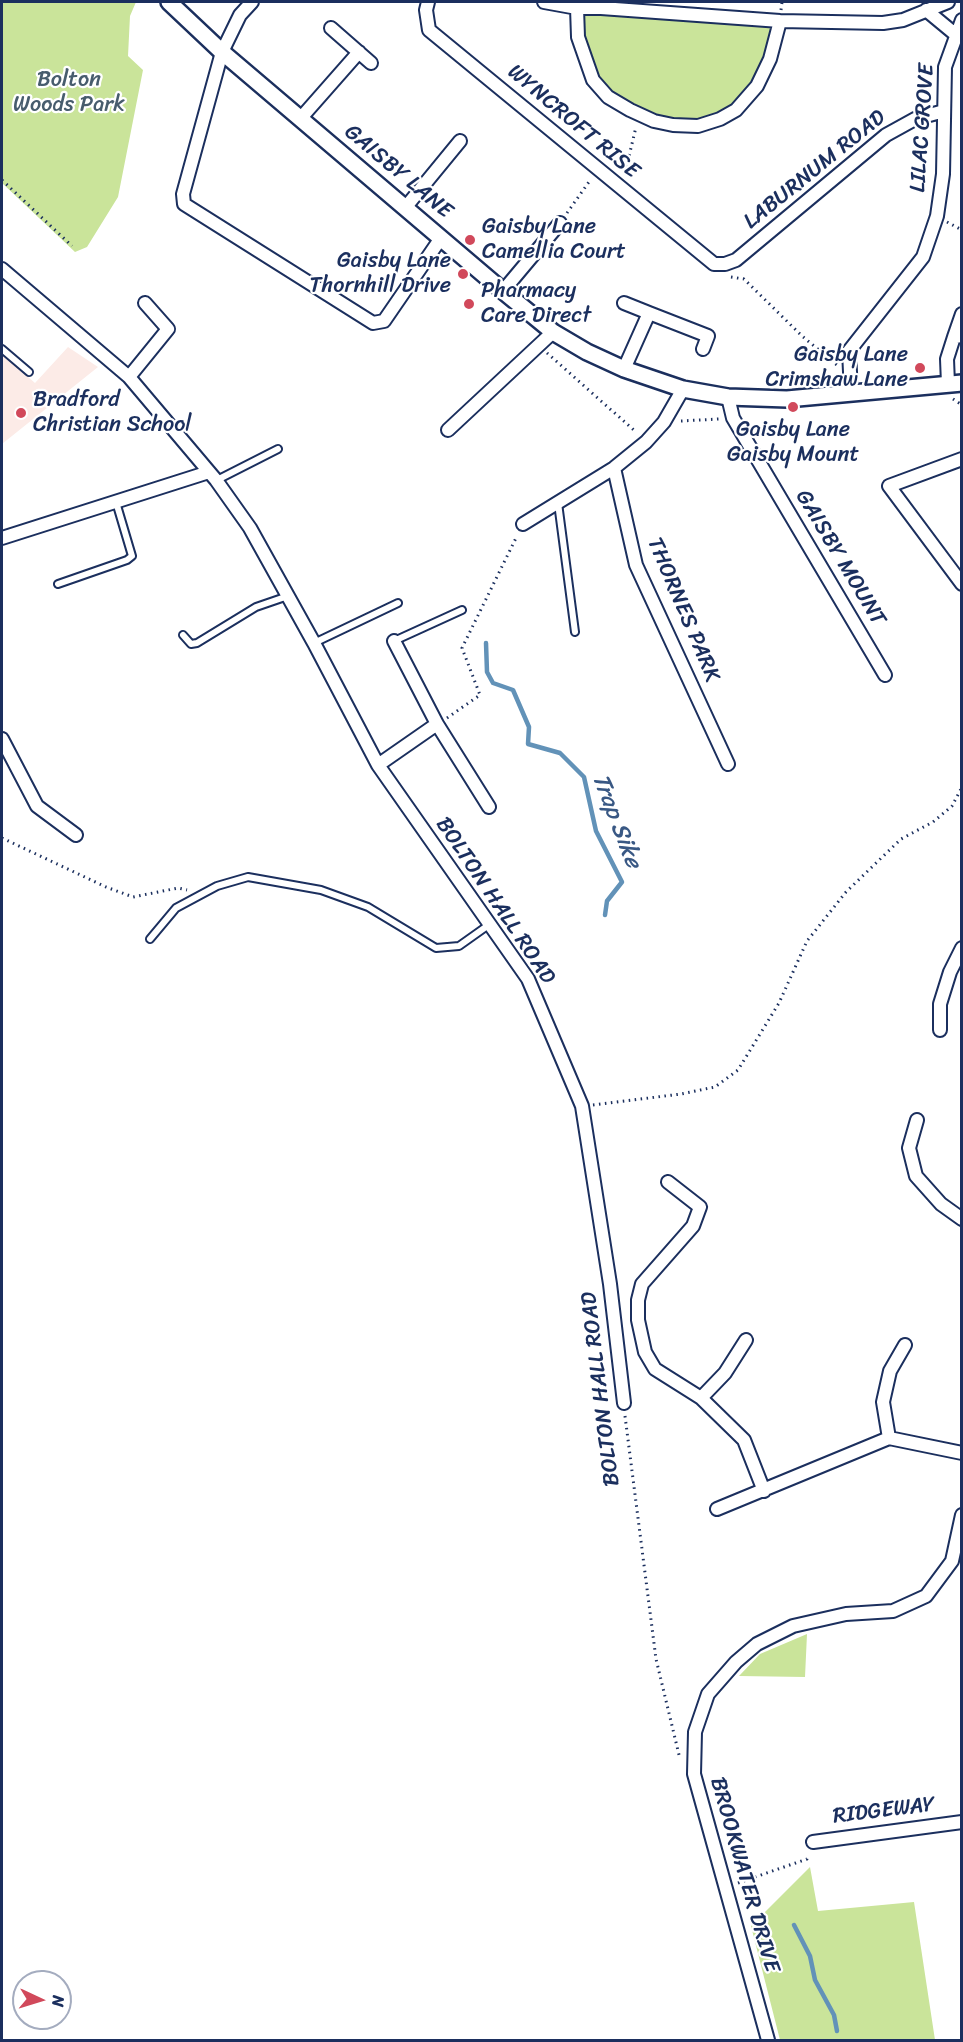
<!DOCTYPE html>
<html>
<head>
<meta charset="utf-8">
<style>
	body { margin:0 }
	#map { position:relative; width:963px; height:2042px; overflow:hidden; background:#fff; font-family:Sriracha,sans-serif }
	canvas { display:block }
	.frame { position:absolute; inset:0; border:3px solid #1b2f5e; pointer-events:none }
	.north { position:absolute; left:12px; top:1970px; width:60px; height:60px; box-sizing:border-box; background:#fff; border:2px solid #a4acbf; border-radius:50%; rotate:94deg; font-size:16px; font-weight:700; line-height:24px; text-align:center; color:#1b2f5e }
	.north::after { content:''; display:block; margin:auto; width:21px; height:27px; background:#d1495b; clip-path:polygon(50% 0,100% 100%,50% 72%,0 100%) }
</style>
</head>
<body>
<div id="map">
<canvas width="963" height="2042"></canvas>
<div class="frame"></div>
<div class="north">N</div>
</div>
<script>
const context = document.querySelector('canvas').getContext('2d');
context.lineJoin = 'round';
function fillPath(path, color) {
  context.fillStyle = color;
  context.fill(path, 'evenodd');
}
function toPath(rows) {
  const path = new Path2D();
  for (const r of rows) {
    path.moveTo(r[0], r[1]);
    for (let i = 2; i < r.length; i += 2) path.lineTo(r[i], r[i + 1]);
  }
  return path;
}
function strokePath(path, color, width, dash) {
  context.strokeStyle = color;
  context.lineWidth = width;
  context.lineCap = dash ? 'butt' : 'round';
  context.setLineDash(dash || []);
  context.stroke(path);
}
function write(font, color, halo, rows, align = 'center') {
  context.font = font + ' Sriracha,sans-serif';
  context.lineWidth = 4.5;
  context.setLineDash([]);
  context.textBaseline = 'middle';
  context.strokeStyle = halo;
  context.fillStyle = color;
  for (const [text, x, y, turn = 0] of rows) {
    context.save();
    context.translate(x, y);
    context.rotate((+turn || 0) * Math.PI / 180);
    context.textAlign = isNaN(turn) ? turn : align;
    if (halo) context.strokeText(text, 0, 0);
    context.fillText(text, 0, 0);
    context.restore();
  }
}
fillPath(toPath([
	[68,347,98,367,2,444,2,354,35,383]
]), '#fcebe7');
fillPath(toPath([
	[2,2,136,2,130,16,128,56,143,70,118,197,87,247,75,252,2,183],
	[577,8,780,21,757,86,720,119,654,121,593,80],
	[807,1634,805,1677,739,1676,760,1654],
	[810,1867,818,1911,914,1902,935,2040,780,2040,751,1926]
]), '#cae49a');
strokePath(toPath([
	[486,643,487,672,493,683,513,690,529,727,528,744,560,753,584,777,596,831,622,882,607,901,605,915],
	[794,1925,810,1956,815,1980,834,2015,837,2031]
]), '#6292b8', 4.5);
const service = toPath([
	[2,349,29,372],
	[217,480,278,449],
	[558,503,575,632],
	[58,584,127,560,132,556,116,502],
	[183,635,191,644,197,643,256,607,288,596],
	[394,641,462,610],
	[314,643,398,603],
	[150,939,176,908,217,886,248,877,321,890,368,907,436,948,459,946,490,924]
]);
const minor = toPath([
	[252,2,240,15,222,52,183,194,184,204,373,323,384,321,441,238],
	[428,2,426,10,429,30,714,264,725,264,736,260,886,135,915,119,944,111],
	[544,2,577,8,601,8,780,21,883,23,903,20,948,2],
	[577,8,578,37,593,80,608,97,630,110,654,121,673,125,698,126,720,119,736,110,757,86,770,59,780,21],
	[926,10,955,34],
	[331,28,371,63],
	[300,119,359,52],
	[405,208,460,141],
	[2,269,129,377,216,480,250,528,314,643,378,765,528,979,582,1106,610,1284,624,1403],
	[503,291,560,223],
	[624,303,649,313],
	[954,337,962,314],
	[624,369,649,313,708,336,703,349],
	[129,377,168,329,145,303],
	[948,384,947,359,954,337,962,336],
	[851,393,849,351,923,257,937,216,943,174,945,67,962,20],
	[728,397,733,418,885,675],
	[448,430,553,332],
	[962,459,889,486,962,584],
	[614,468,636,565,728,764],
	[523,524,614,468,646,442,664,422,683,389],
	[2,538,209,472],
	[394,641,437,724,489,807],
	[2,739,37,806,76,835],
	[378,765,437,724],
	[940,1030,940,1004,950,972,962,948],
	[917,1120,909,1148,916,1176,941,1204,962,1219],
	[668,1182,700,1207,693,1226,642,1284,638,1300,638,1320,645,1352,655,1369,701,1398,744,1440,764,1491],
	[701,1398,725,1373,746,1340],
	[889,1438,883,1402,890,1371,905,1345],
	[717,1509,889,1438,962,1453],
	[813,1842,962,1822],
	[768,2040,694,1774,695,1732,708,1694,736,1662,757,1644,793,1626,846,1614,893,1611,926,1596,952,1561,962,1515]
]);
const tertiary = toPath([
	[169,2,222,52,503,291,553,332,587,352,624,369,683,389,728,397,787,399,962,383]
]);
strokePath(service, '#1b2f5e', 10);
strokePath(minor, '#1b2f5e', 16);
strokePath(tertiary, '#1b2f5e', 20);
strokePath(toPath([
	[781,10,782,2],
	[625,173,636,127],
	[2,180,72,246],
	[567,213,591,179],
	[947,222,962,230],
	[731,277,744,279,802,336,837,365],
	[547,353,636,432],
	[953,399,962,405],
	[681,421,719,419],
	[447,718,480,695,462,648,517,536],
	[2,838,106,887,133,897,178,888,187,890],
	[593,1105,681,1094,715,1087,738,1070,779,1003,807,941,846,892,901,839,933,822,952,806,962,787],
	[625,1416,656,1659,680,1759],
	[738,1883,807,1859,808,1855]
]), '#1b2f5e', 3, [1.5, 4.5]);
strokePath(service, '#fff', 6);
strokePath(minor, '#fff', 12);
strokePath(tertiary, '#fff', 15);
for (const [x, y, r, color] of [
	[470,240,6,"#d1495b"],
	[463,274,6,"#d1495b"],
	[469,304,6,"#d1495b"],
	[920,368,6,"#d1495b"],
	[793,407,6,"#d1495b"],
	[21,413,6,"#d1495b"]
]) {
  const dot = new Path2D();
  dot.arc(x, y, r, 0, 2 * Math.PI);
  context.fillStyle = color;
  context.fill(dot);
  strokePath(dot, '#fff', 2);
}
write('22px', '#475c6d', '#fff', [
	["Bolton",69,80],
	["Woods Park",69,105]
]);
write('22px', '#1b2f5e', '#fff', [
	["WYNCROFT RISE",573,122,40],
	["LILAC GROVE",923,128,-86],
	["LABURNUM ROAD",815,170,-39],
	["GAISBY LANE",398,172,40],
	["GAISBY MOUNT",840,558,59],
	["THORNES PARK",683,610,67],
	["BOLTON HALL ROAD",495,901,56],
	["BOLTON HALL ROAD",601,1389,-97],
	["RIDGEWAY",884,1811,-7],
	["BROOKWATER DRIVE",744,1875,74]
]);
write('22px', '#1b2f5e', '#fff', [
	["Gaisby Lane",482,227],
	["Camellia Court",482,252],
	["Gaisby Lane",451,261,"right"],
	["Thornhill Drive",451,286,"right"],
	["Pharmacy",481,291],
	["Care Direct",481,316],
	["Gaisby Lane",908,355,"right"],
	["Crimshaw Lane",908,380,"right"],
	["Bradford",33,400],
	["Christian School",33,425],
	["Gaisby Lane",793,430,"center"],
	["Gaisby Mount",793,455,"center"]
], 'left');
write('italic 24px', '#395884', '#fff', [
	["Trap Sike",616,821,69]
]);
</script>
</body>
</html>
